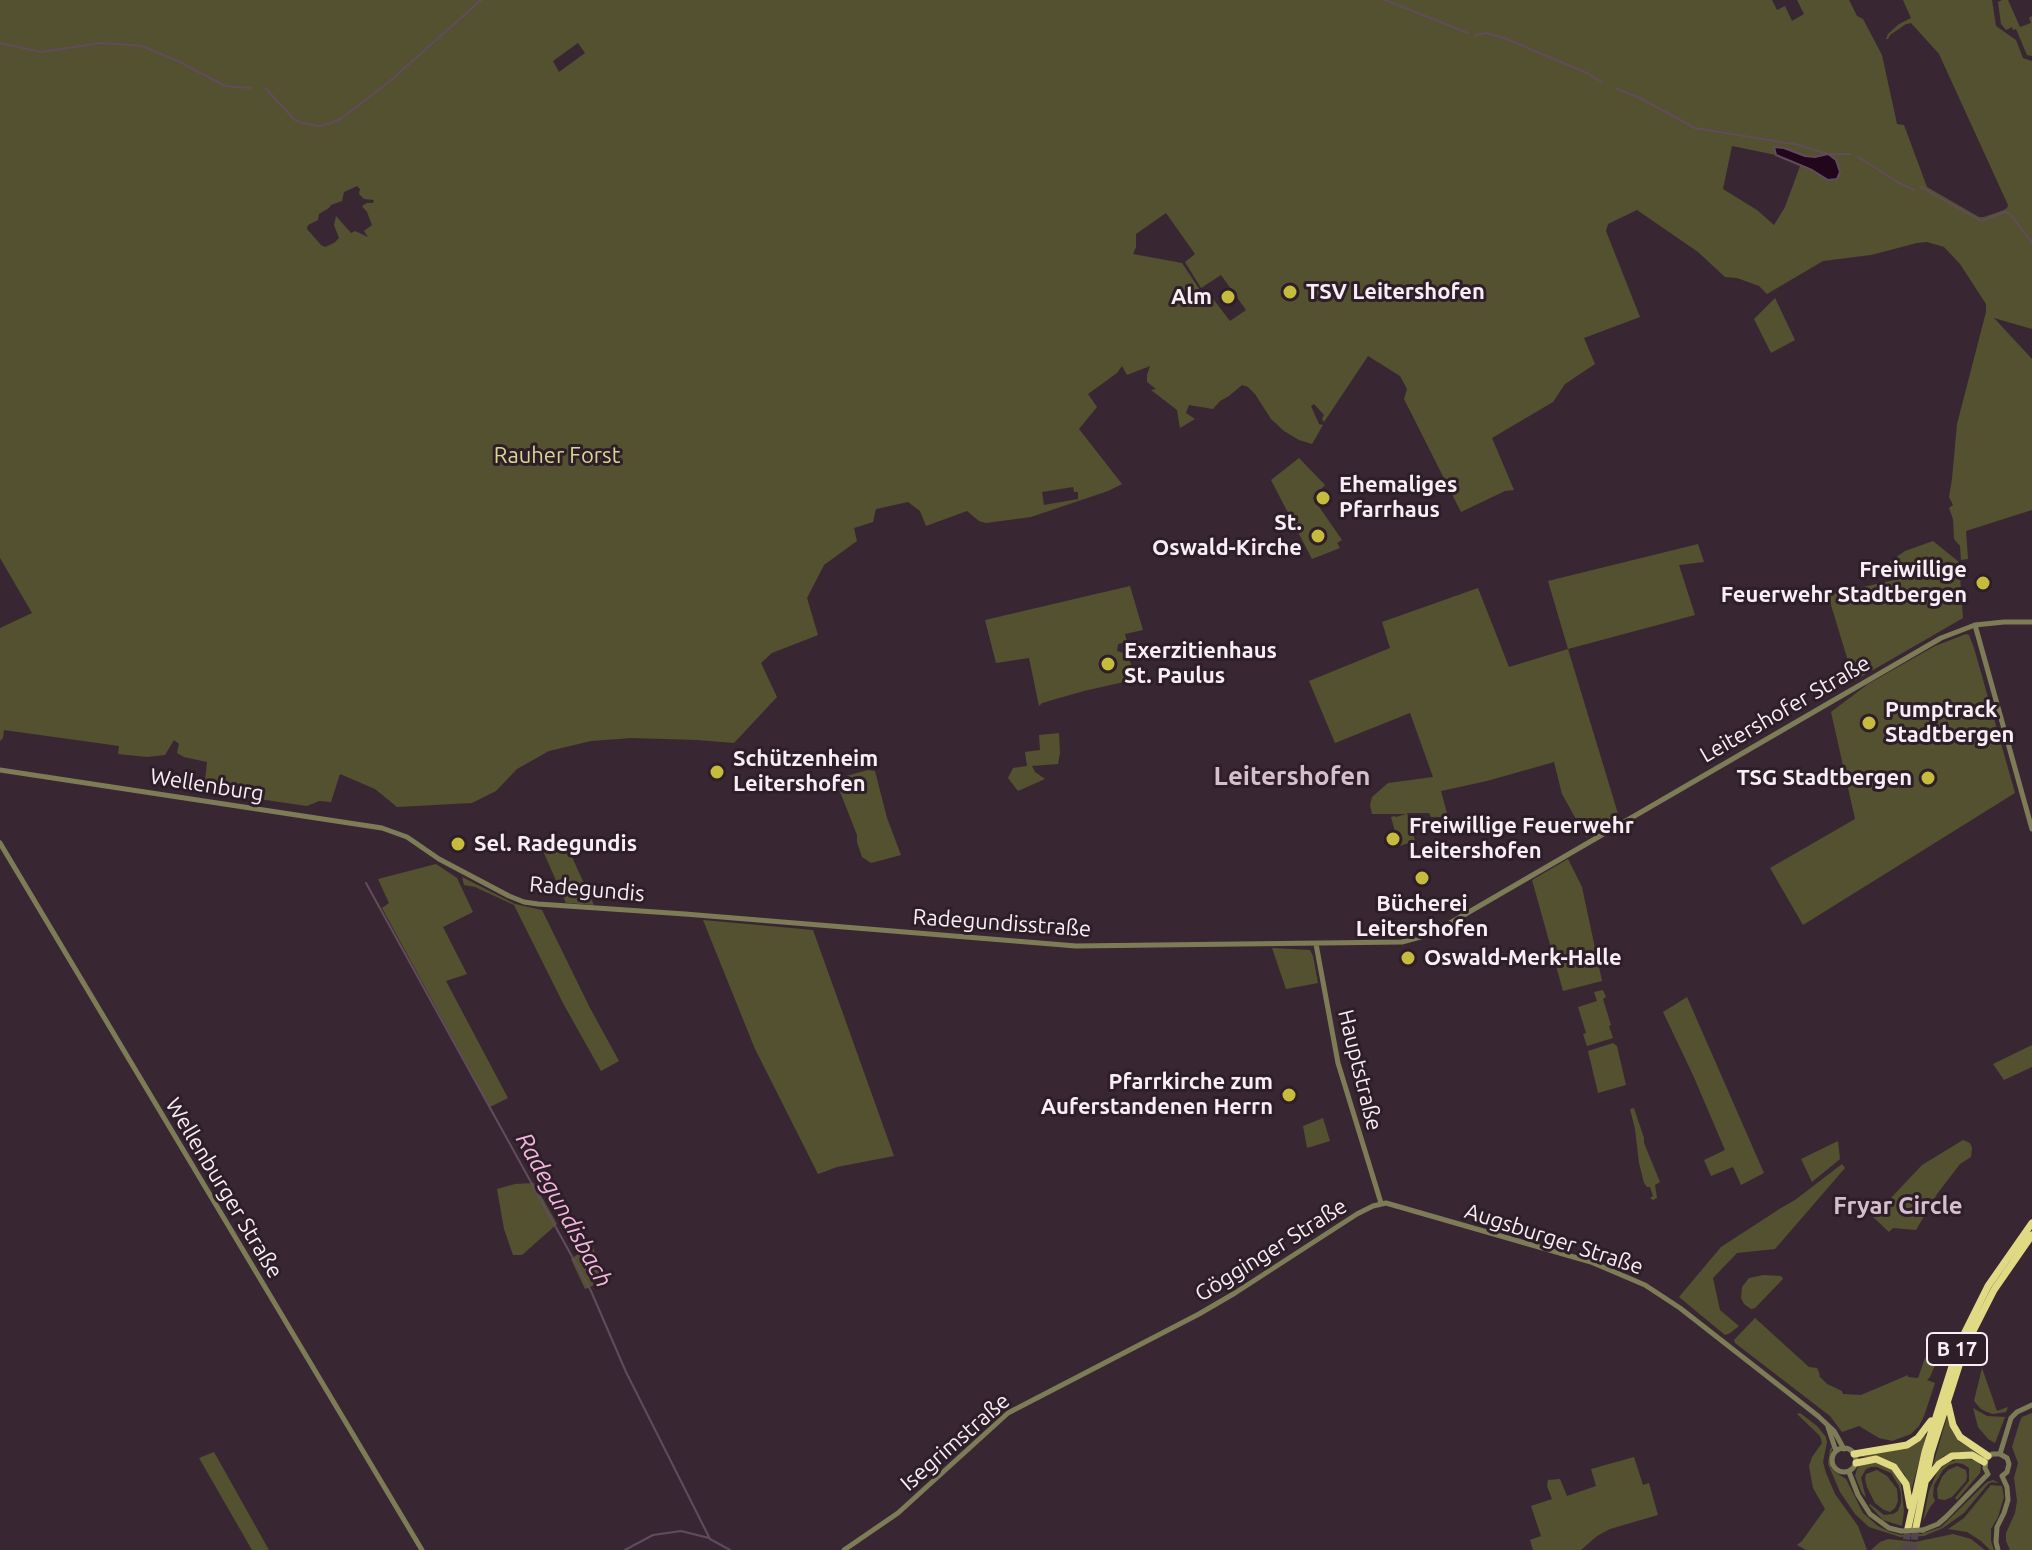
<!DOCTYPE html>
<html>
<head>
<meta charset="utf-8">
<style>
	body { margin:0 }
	canvas { display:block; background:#382732 }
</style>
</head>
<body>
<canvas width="2032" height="1550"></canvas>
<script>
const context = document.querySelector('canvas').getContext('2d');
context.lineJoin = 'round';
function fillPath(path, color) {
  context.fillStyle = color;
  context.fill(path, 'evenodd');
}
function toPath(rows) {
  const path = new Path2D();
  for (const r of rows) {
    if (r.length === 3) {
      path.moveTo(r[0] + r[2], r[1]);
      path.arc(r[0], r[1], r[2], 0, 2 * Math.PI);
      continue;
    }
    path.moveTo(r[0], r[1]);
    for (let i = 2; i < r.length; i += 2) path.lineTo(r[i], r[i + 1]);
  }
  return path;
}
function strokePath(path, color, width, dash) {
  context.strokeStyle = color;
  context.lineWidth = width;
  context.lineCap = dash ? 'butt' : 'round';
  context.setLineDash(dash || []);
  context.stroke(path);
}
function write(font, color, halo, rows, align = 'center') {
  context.font = font + ' Ubuntu,sans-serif';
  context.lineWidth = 6;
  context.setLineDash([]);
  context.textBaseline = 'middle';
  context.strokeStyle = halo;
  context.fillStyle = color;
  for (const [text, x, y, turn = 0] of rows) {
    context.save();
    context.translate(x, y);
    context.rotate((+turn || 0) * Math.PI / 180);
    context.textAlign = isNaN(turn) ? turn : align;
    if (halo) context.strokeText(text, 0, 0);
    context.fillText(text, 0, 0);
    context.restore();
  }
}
fillPath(toPath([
	[0,0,1772,0,1777,10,1785,6,1792,21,1804,14,1797,0,1849,0,1857,16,1863,19,1882,55,1897,124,1904,125,1927,187,1979,217,1984,217,2004,210,2007,208,2008,205,1939,54,1911,23,1906,24,1890,35,1888,39,1886,39,1888,34,1899,24,1911,18,1903,0,1992,0,1996,26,2016,40,2023,58,2032,61,2032,329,1994,318,2032,359,2032,510,1966,531,1968,559,1961,560,1960,546,1954,539,1953,519,1949,508,1953,505,1949,497,1952,479,1957,424,1986,312,1986,304,1960,264,1944,247,1927,242,1917,243,1871,255,1823,261,1767,294,1759,286,1737,278,1725,277,1698,252,1637,210,1608,224,1606,231,1640,317,1584,338,1595,364,1565,384,1553,402,1492,438,1514,490,1505,491,1461,512,1404,399,1407,389,1400,376,1368,356,1324,422,1322,419,1324,415,1314,404,1311,406,1319,424,1323,425,1312,444,1299,440,1284,431,1271,419,1255,394,1248,387,1242,385,1229,396,1220,401,1213,409,1189,405,1186,413,1195,419,1180,428,1177,410,1151,390,1156,389,1147,382,1147,375,1150,366,1127,375,1122,366,1117,373,1088,394,1097,407,1079,429,1122,484,1108,491,1031,517,986,523,979,521,967,511,926,526,920,511,908,502,876,509,873,522,854,528,857,541,824,565,807,598,818,635,772,653,761,663,777,697,734,743,697,740,632,738,591,741,549,751,517,769,496,791,472,803,397,807,375,789,340,774,331,802,319,801,307,806,204,791,207,762,184,757,177,753,179,744,174,740,165,755,147,757,118,754,119,746,4,730,3,738,0,741,0,628,32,613,0,558],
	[578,43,585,53,559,72,553,61],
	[1732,146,1776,155,1774,148,1784,148,1805,156,1821,156,1828,180,1812,170,1800,166,1785,207,1774,225,1757,210,1723,189],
	[357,186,360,189,359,194,364,199,374,200,373,203,367,203,362,206,367,212,372,225,364,231,368,237,355,231,351,233,336,216,334,225,339,238,334,243,325,247,321,245,307,229,308,225,318,220,319,214,329,208,331,205,342,201,344,192],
	[1166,213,1195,254,1185,262,1201,288,1221,275,1246,310,1230,321,1210,295,1204,296,1182,263,1133,254,1136,247,1136,234],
	[1073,487,1074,492,1078,492,1078,499,1044,505,1042,492],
	[2002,0,2008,0,2020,27,2031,23,2029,18,2032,16,2032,56,2027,55,2016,29,2013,30,2012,27,2006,30,2001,24,1998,2],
	[1775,298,1795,340,1771,353,1754,319],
	[1299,458,1325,485,1313,498,1342,540,1337,543,1340,548,1312,559,1271,480],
	[1933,541,1959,562,1963,618,1854,681,1828,595,1894,580,1888,563,1905,551],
	[1698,544,1704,562,1679,565,1695,615,1568,649,1619,817,1586,837,1562,794,1554,762,1487,781,1441,791,1448,817,1431,817,1429,813,1407,813,1415,841,1399,846,1391,817,1395,816,1396,817,1406,814,1372,814,1370,805,1372,797,1388,783,1433,777,1410,713,1335,743,1309,681,1390,648,1382,622,1478,588,1509,667,1568,649,1548,581],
	[1130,586,1143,630,1125,634,1127,642,1118,644,1117,651,1127,654,1137,679,1084,691,1042,703,1039,706,1029,658,996,663,985,620],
	[1966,634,1969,635,1974,648,2015,793,1803,925,1770,868,1855,819,1831,712,1868,684,1935,646],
	[1059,733,1060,753,1058,764,1032,766,1035,772,1045,779,1018,791,1008,778,1013,768,1027,766,1025,752,1040,750,1039,735],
	[868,770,875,771,887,818,901,855,871,863,862,857,857,842,857,835,835,779],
	[548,840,565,842,594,905,566,903,539,842],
	[1568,859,1582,887,1602,981,1563,991,1532,880],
	[436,864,457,878,473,912,443,927,467,974,446,981,508,1098,490,1107,382,908,389,903,378,879],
	[462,877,515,904,542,910,590,1008,619,1061,601,1071,564,1005,514,905,475,887,464,885],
	[703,920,813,930,894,1156,837,1167,818,1174,755,1049],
	[1272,948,1310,950,1313,956,1318,983,1286,989],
	[1603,990,1606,997,1603,999,1611,1025,1609,1026,1613,1038,1587,1046,1583,1034,1586,1033,1578,1007,1597,1001,1594,992],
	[1687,997,1764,1173,1741,1185,1733,1167,1711,1176,1704,1160,1725,1150,1693,1075,1663,1012],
	[1613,1043,1617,1046,1626,1085,1598,1093,1588,1051],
	[2032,1045,2032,1067,2004,1080,1993,1064],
	[1634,1108,1644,1138,1644,1143,1660,1182,1655,1185,1657,1198,1653,1200,1650,1198,1653,1196,1650,1187,1647,1187,1644,1183,1639,1163,1635,1129,1630,1109],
	[1323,1118,1330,1141,1307,1148,1303,1126],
	[1963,1140,1970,1143,1972,1148,1971,1157,1960,1164,1937,1194,1916,1230,1893,1228,1889,1232,1873,1217,1922,1165],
	[1838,1141,1840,1159,1812,1182,1801,1159],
	[1842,1164,1845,1168,1775,1249,1737,1253,1713,1278,1720,1310,1739,1326,1730,1333,1725,1335,1679,1297,1721,1247,1781,1208,1795,1200],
	[534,1183,557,1224,522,1255,513,1255,504,1229,497,1189,515,1184],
	[591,1245,593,1247,604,1281,585,1289,571,1259],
	[1763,1275,1781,1276,1783,1279,1755,1308,1751,1309,1744,1304,1741,1298,1742,1287,1749,1278],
	[1755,1318,1809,1367,1817,1368,1820,1375,1819,1376,1827,1384,1842,1391,1843,1394,1861,1395,1908,1375,1908,1377,1918,1378,1925,1358,1933,1355,1938,1345,1944,1344,1930,1377,1927,1380,1935,1383,1924,1416,1919,1426,1911,1434,1892,1441,1879,1438,1859,1426,1842,1432,1830,1416,1735,1343,1734,1340],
	[1982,1368,1997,1411,2008,1407,2006,1412,1993,1414,1987,1412,1981,1409,1974,1401],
	[1973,1408,1987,1416,2005,1417,1995,1443,1988,1439,1978,1427],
	[1800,1413,1817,1426,1826,1437,1827,1442,1823,1462,1826,1473,1835,1494,1858,1526,1867,1550,1806,1550,1797,1545,1802,1541,1825,1509,1813,1488,1809,1466,1812,1457,1822,1443,1820,1436,1797,1414],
	[2032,1413,2032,1550,2010,1550,2006,1541,2006,1533,2015,1513,2017,1501,2014,1478,2018,1463,2012,1447,2020,1421,2022,1417],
	[1947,1417,1952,1431,1960,1442,1984,1456,1983,1458,1970,1452,1957,1452,1944,1456,1933,1465],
	[1924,1435,1926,1436,1911,1491,1905,1475,1898,1467,1868,1457,1859,1457,1906,1448],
	[1833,1446,1830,1458,1831,1468,1835,1472,1846,1479,1863,1513,1878,1526,1890,1532,1901,1535,1921,1534,1941,1527,1987,1482,1993,1480,1999,1483,1992,1482,1988,1484,1964,1513,1943,1528,1924,1536,1900,1537,1869,1527,1855,1514,1840,1492,1828,1464,1830,1449],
	[214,1452,269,1550,252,1550,199,1458],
	[1634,1457,1643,1485,1649,1483,1658,1515,1610,1529,1597,1536,1581,1550,1533,1550,1530,1540,1541,1536,1531,1506,1552,1499,1547,1486,1548,1480,1560,1479,1567,1496,1596,1486,1591,1469],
	[1964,1458,1978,1461,1981,1466,1980,1473,1957,1500,1955,1498,1969,1481,1969,1468,1963,1464,1956,1463,1949,1465,1943,1470,1934,1485,1933,1496,1935,1501,1930,1507,1923,1521,1929,1491,1938,1470,1949,1462],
	[1874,1462,1883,1464,1895,1472,1901,1484,1904,1511,1902,1526,1883,1520,1869,1505,1870,1504,1884,1515,1893,1514,1898,1511,1901,1503,1901,1494,1899,1486,1891,1473,1877,1467,1871,1467,1866,1469,1861,1478,1866,1498,1862,1493,1855,1476,1857,1469,1859,1466],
	[1957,1466,1966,1470,1967,1476,1966,1481,1952,1497,1945,1500,1938,1499,1937,1489,1942,1477,1948,1470],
	[1877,1470,1887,1476,1897,1489,1898,1501,1895,1508,1890,1512,1884,1510,1875,1503,1867,1487,1865,1479,1866,1474],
	[1991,1485,2002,1486,2004,1497,1998,1517,1991,1529,1991,1541,1994,1550,1990,1550,1981,1541,1967,1532,1948,1529,1964,1518],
	[1953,1534,1971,1539,1985,1550,1871,1550,1880,1542,1888,1539,1915,1542]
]), '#53512f');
const water = toPath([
	[1774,147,1784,148,1805,156,1815,157,1828,154,1836,160,1840,172,1837,179,1828,180,1812,170,1776,155,1774,147]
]);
fillPath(water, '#22061b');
strokePath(water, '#624c5c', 2);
strokePath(toPath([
	[1385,0,1468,33],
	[1475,35,1486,33,1504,38,1587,73,1602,82],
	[0,43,41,52,101,43,142,46,178,61,225,86,251,88],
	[265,88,295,120,303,123,320,126,331,123,342,118,390,81,481,0],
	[1617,89,1638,97,1695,128,1799,145,1828,154,1850,154],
	[1858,157,1901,184,1914,190],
	[1921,187,1981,221,2005,212,2009,213,2032,243],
	[366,883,591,1291,626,1372,710,1539,730,1550],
	[625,1550,653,1535,681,1531,709,1538]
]), '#624c5c', 2);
strokePath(toPath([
	[1905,1550,1908,1528],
	[1913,1550,1916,1527]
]), '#55454f', 7, [7, 3.5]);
strokePath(toPath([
	[1975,625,2032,829],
	[0,770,382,828,407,837,439,859,509,896,524,902,538,904,685,914,1076,946,1402,942,1424,936,1438,930,1941,638,1975,625,2004,622,2032,622],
	[0,843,422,1550],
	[1316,944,1338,1063,1381,1203],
	[1828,1427,1836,1451],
	[1844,1460,12],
	[2000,1454,2011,1418,2017,1412,2032,1405],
	[2000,1454,2007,1458,2009,1464,2007,1472,2002,1476],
	[1849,1472,1858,1495,1870,1514,1889,1528,1901,1531],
	[1988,1474,1985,1468,1986,1459,1992,1454,2000,1454],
	[1923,1530,1938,1524,1946,1517,1988,1474],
	[844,1550,898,1513,1008,1413,1199,1314,1235,1293,1357,1214,1373,1206,1386,1203,1591,1262,1645,1285,1680,1308,1818,1416,1834,1431,1844,1449],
	[1998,1550,1996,1542,1997,1527,2004,1513,2008,1500,2007,1487,2002,1476]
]), '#7e7c57', 5);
strokePath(toPath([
	[1948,1404,1953,1425,1960,1437,1988,1456],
	[1854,1454,1907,1445,1918,1438,1931,1421],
	[1856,1463,1876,1459,1894,1467,1906,1484,1910,1506],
	[1927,1479,1939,1464,1952,1456,1972,1455,1984,1462],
	[1916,1527,1931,1453,1965,1347,1994,1290,2032,1235],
	[1908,1528,1925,1452,1959,1344,1988,1286,2032,1223]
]), '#e0da84', 7);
strokePath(toPath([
	[1901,1531,1923,1530]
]), '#7e7c57', 5);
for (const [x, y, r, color] of [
	[1290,292,8,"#c5bc3d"],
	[1228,297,8,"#c5bc3d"],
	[1323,498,8,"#c5bc3d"],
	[1318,536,8,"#c5bc3d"],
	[1983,583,8,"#c5bc3d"],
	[1108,664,8,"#c5bc3d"],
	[1869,723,8,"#c5bc3d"],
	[717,772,8,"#c5bc3d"],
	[1928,778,8,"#c5bc3d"],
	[1393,839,8,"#c5bc3d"],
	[458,844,8,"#c5bc3d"],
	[1422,878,8,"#c5bc3d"],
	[1408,958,8,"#c5bc3d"],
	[1289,1095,8,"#c5bc3d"]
]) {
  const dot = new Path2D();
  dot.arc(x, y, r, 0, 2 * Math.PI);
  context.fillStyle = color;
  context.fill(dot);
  strokePath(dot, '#2e1e28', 3);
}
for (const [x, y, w] of [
	[1957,1349,60]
]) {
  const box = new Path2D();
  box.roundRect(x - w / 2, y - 16, w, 32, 6);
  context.fillStyle = '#2e1e28';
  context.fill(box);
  strokePath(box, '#f9eef5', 2);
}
write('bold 20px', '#f9eef5', null, [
	["B 17",1957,1349]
]);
write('bold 22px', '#f9eef5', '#2e1e28', [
	["TSV Leitershofen",1306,292],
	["Alm",1212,297,"right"],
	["Ehemaliges",1339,485],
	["Pfarrhaus",1339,510],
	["St.",1302,523,"right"],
	["Oswald-Kirche",1302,548,"right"],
	["Freiwillige",1967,570,"right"],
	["Feuerwehr Stadtbergen",1967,595,"right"],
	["Exerzitienhaus",1124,651],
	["St. Paulus",1124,676],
	["Pumptrack",1885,710],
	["Stadtbergen",1885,735],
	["Schützenheim",733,759],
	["Leitershofen",733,784],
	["TSG Stadtbergen",1912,778,"right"],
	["Freiwillige Feuerwehr",1409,826],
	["Leitershofen",1409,851],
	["Sel. Radegundis",474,844],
	["Bücherei",1422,904,"center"],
	["Leitershofen",1422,929,"center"],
	["Oswald-Merk-Halle",1424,958],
	["Pfarrkirche zum",1273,1082,"right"],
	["Auferstandenen Herrn",1273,1107,"right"]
], 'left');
write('22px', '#d9d592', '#2e1e28', [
	["Rauher Forst",557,456]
]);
write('22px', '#f9eef5', '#2e1e28', [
	["Leitershofer Straße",1785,709,-30],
	["Wellenburg",207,785,9],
	["Radegundis",587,889,5],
	["Radegundisstraße",1002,923,4],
	["Hauptstraße",1360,1070,76],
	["Wellenburger Straße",224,1188,59],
	["Augsburger Straße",1554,1239,18],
	["Gögginger Straße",1271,1250,-32],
	["Isegrimstraße",955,1442,-41]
]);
write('bold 24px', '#d5becd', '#2e1e28', [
	["Fryar Circle",1898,1206]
]);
write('italic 24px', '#f3b6de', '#2e1e28', [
	["Radegundisbach",564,1210,61]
]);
write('bold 26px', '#d5becd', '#2e1e28', [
	["Leitershofen",1292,776]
]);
</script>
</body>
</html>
